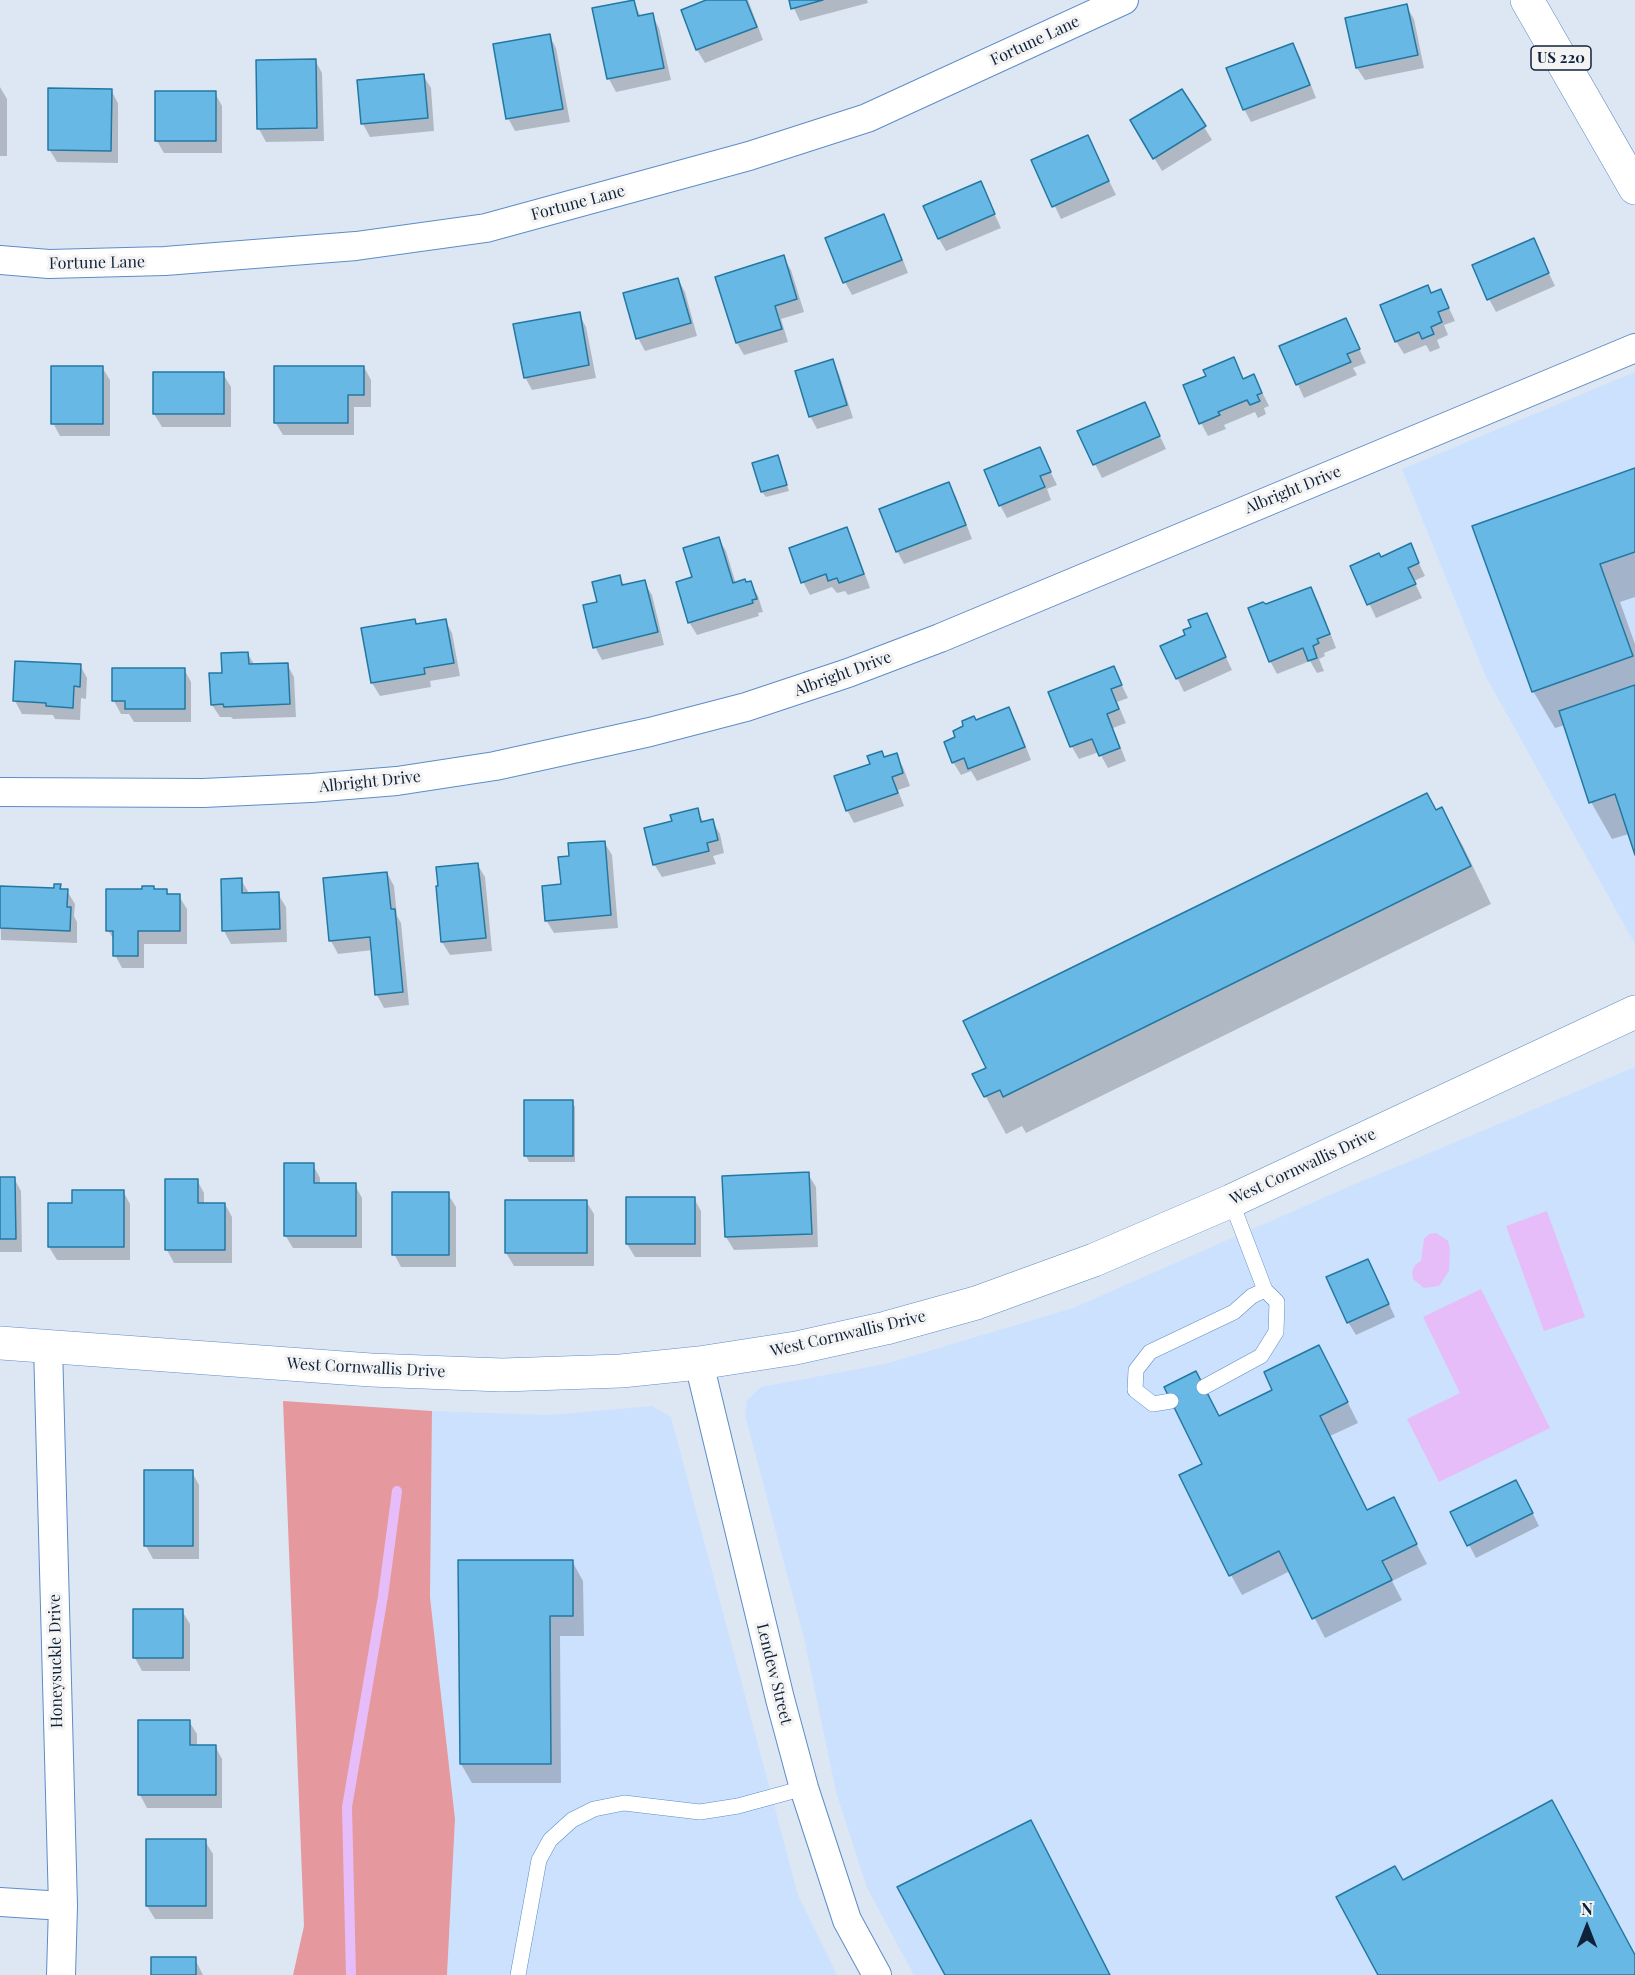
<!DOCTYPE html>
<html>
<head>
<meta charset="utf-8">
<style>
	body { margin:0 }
	#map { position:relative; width:1635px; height:1975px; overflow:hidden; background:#dde7f4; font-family:"Playfair Display",serif }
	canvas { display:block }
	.north { position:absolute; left:1557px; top:1897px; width:60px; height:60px; -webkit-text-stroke:4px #f3f3f3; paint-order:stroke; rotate:0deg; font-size:16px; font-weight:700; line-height:24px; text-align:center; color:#102239 }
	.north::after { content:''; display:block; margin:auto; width:21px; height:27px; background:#102239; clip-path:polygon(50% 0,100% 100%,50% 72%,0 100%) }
</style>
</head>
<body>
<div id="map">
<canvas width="1635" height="1975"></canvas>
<div class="north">N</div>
</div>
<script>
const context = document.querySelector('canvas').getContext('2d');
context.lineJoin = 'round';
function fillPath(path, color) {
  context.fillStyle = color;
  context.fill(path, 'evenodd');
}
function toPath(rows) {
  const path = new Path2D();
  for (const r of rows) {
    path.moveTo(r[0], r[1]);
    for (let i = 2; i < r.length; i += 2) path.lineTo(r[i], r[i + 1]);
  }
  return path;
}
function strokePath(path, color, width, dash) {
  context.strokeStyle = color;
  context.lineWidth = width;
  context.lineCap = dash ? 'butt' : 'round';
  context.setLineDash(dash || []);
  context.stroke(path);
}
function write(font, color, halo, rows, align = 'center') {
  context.font = font + ' "Playfair Display",serif';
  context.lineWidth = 6;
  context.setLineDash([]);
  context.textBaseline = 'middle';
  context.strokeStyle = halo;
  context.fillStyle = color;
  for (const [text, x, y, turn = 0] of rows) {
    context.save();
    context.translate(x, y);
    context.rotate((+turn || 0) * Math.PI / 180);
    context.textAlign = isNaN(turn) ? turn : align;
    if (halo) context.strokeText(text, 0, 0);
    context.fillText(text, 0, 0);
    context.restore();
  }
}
fillPath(toPath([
	[1635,372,1635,944,1486,677,1402,469],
	[1635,1067,1635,1975,914,1975,867,1888,836,1792,804,1638,745,1415,747,1400,761,1387,885,1364,1073,1308,1348,1187],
	[652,1406,671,1417,798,1895,837,1975,447,1975,455,1819,430,1597,432,1411,550,1415]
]), '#cce1fd');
fillPath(toPath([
	[283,1401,432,1411,430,1597,455,1819,447,1975,293,1975,304,1926]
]), '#e5999e');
fillPath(toPath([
	[1547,1211,1585,1317,1544,1331,1506,1226],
	[1436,1233,1448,1241,1450,1249,1449,1271,1439,1286,1424,1288,1413,1279,1412,1272,1415,1265,1421,1261,1424,1239,1429,1234],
	[1481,1289,1550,1428,1439,1482,1407,1419,1460,1393,1423,1317]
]), '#e6bdf9');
fillPath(toPath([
	[707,0,748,0,763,40,705,63,697,50,682,11],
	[790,0,867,0,868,3,800,21],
	[633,1,641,17,652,15,659,28,671,80,616,92,609,79,594,9],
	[1406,6,1414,19,1424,68,1365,80,1357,68],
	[549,35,556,48,570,122,515,131,508,118],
	[1293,44,1300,57,1316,98,1251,122,1244,109],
	[315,60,322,73,324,141,266,142,259,129],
	[423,75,431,88,434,131,370,137,363,124],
	[0,87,7,99,7,156,0,156],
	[111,90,118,103,118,163,57,162,49,149],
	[1182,91,1212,140,1162,171,1132,121],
	[215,93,222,106,222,153,164,153,157,141],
	[1088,137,1116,195,1061,219,1033,161],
	[980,183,1001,228,946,251,939,239],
	[883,216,891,229,908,273,852,295,845,282],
	[1533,240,1555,286,1496,312,1489,299],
	[783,257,791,270,804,312,781,319,788,342,744,355,737,343],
	[678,279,685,292,697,336,645,351,638,338],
	[1441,291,1455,321,1444,325,1448,335,1437,340,1440,348,1430,352,1426,345,1404,354,1396,341,1432,295],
	[579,314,586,327,596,378,532,390,525,377],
	[1345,320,1366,363,1353,368,1357,375,1304,398,1281,347],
	[1233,359,1244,380,1254,376,1269,406,1264,408,1266,414,1258,418,1255,412,1224,425,1226,429,1208,436,1201,423,1207,377],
	[832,361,839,374,853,418,817,429,810,416],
	[102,367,110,380,110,436,60,436,53,423],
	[364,367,371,380,371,407,354,407,354,435,283,435,275,422],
	[223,374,231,387,231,427,162,427,154,414],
	[1144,403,1166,449,1102,478,1079,432],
	[1039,448,1057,485,1047,489,1051,500,1007,518,1000,505],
	[777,457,789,491,766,497,762,492],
	[1635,470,1635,597,1620,602,1635,644,1635,850,1629,834,1612,839,1591,802,1565,725,1555,728,1533,691],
	[949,484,956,497,972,539,904,564,897,551],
	[846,528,853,541,870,588,848,595,845,591,837,593,832,587,810,595,803,582],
	[718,538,726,551,736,584,750,583,758,596,763,612,758,613,759,616,697,635,689,622,694,578],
	[1410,545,1425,576,1414,581,1422,598,1376,618,1352,567,1381,558],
	[619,577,625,586,644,582,652,595,664,645,602,660,595,647,599,603],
	[1310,588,1318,601,1336,648,1324,653,1325,656,1319,659,1324,671,1317,673,1310,661,1277,674,1270,661,1265,606],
	[1206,615,1232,670,1184,692,1162,646,1187,636],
	[414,620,417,625,445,620,452,633,460,676,430,681,431,687,380,696,372,683],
	[248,654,255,666,287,664,294,677,296,717,233,719,231,717,220,717,212,705,224,674],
	[80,665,87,678,86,699,81,698,80,720,55,719,53,715,22,714,15,701],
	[1113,667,1128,698,1117,702,1126,723,1113,728,1126,761,1108,768,1099,752,1079,759,1072,747,1050,692],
	[184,669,191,682,191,722,134,722,129,714,121,714,114,701],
	[1008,709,1016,721,1031,760,977,781,971,771,961,775,953,762,957,737,976,722],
	[896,755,903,767,910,786,898,790,904,806,854,823,847,810,871,765],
	[1441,809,1463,846,1491,904,1026,1133,1022,1126,1006,1134,974,1075],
	[697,810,704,823,712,821,720,834,724,853,713,856,716,864,662,877,654,864,673,822],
	[604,842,612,855,618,928,554,933,546,920,562,886,570,857],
	[477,864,485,877,492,951,450,955,442,942],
	[387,873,394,886,397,916,401,923,409,1005,384,1008,377,995,373,950,338,954,331,941],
	[241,880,249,893,278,894,286,907,287,942,231,944,224,931],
	[60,886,63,891,67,891,75,904,74,916,77,922,77,943,1,940,0,887,55,889],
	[144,890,166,890,170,896,179,896,187,909,187,944,144,944,144,968,122,968,115,955,115,942,108,930],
	[572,1101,575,1107,575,1162,529,1162,526,1156],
	[313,1165,320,1178,320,1185,355,1185,362,1198,362,1248,293,1248,285,1235],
	[808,1174,816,1187,818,1247,734,1250,726,1237],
	[0,1178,14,1178,21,1191,22,1252,0,1252],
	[197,1180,204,1193,204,1204,225,1204,232,1217,232,1263,174,1263,167,1250],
	[123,1191,130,1204,130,1260,57,1260,49,1247,73,1204],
	[448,1194,456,1207,456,1267,401,1267,394,1254],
	[694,1198,701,1211,701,1257,635,1257,627,1244],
	[506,1201,586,1201,594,1214,594,1266,514,1266,506,1253],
	[1375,1274,1395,1317,1356,1335,1348,1322],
	[1330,1367,1358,1423,1330,1436,1368,1512,1393,1499,1427,1564,1392,1581,1402,1600,1325,1638,1290,1571,1242,1595,1231,1575,1204,1464],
	[192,1472,199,1485,199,1559,153,1559,146,1546],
	[1523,1494,1539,1526,1476,1558,1452,1513],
	[572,1561,583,1581,584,1636,560,1636,561,1783,472,1783,461,1764],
	[182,1611,190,1624,190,1671,142,1671,135,1658],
	[189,1721,197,1734,197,1746,215,1746,222,1759,222,1808,147,1808,140,1795],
	[1031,1822,1110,1975,947,1975],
	[147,1841,205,1841,213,1854,213,1919,155,1919,147,1906],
	[195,1959,203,1975,153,1975]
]), '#0003');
strokePath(toPath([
	[351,1975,347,1807,383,1596,397,1491]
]), '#e6bdf9', 10);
const building = toPath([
	[634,0,638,16,653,13,664,68,607,79,592,8,634,0],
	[706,0,746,0,757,27,696,50,681,10,706,0],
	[789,0,823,0,791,9,789,0],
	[1407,4,1418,55,1356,68,1345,18,1407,4],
	[550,34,563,109,506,119,493,44,550,34],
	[1293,43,1310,85,1243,110,1226,68,1293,43],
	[316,59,317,128,257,129,256,60,316,59],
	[424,74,428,118,361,124,357,80,424,74],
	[48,88,112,89,111,151,48,150,48,88],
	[1182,89,1206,126,1153,159,1130,120,1182,89],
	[155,91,216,91,216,141,155,141,155,91],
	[1088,135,1109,181,1052,207,1031,160,1088,135],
	[981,181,995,214,938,239,923,206,981,181],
	[884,214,902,260,843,283,825,238,884,214],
	[1534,238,1549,273,1487,300,1472,265,1534,238],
	[784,255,797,299,775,306,782,329,736,343,715,277,784,255],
	[678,278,691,323,636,339,623,293,678,278],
	[1428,285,1431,293,1441,289,1449,308,1438,312,1442,322,1431,327,1434,334,1422,339,1419,332,1395,342,1380,305,1428,285],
	[580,312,589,365,524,378,513,324,580,312],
	[1346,318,1360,349,1347,354,1351,362,1296,385,1279,346,1346,318],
	[1234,357,1243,379,1254,374,1262,393,1257,395,1260,401,1250,405,1247,400,1218,412,1220,415,1199,424,1183,385,1206,376,1203,370,1234,357],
	[833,359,847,405,809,417,795,371,833,359],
	[51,366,103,366,103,424,51,424,51,366],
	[274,366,364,366,364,395,348,395,348,423,274,423,274,366],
	[153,372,224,372,224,414,153,414,153,372],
	[1145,402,1160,436,1093,465,1077,431,1145,402],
	[1040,447,1051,472,1040,476,1045,487,999,506,984,470,1040,447],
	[778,455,787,485,761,492,752,463,778,455],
	[1635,468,1635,552,1600,564,1633,656,1532,692,1472,526,1635,468],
	[949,482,966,525,896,552,879,509,949,482],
	[847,527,864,574,839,583,837,578,828,581,826,574,801,583,789,548,847,527],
	[719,537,733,583,745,579,746,582,751,581,757,599,752,600,753,603,688,623,676,582,692,577,683,548,719,537],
	[1411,543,1419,563,1408,568,1416,584,1367,605,1350,566,1379,553,1381,557,1411,543],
	[620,575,622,585,645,580,658,632,593,648,583,605,597,602,592,582,620,575],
	[1311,587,1330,634,1317,639,1319,643,1313,646,1317,658,1308,661,1303,648,1269,662,1248,608,1263,602,1266,604,1311,587],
	[1207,613,1226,657,1176,679,1160,646,1185,635,1183,630,1191,627,1188,620,1207,613],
	[415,619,416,624,446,619,454,663,424,668,425,674,371,683,361,628,415,619],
	[248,652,249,664,288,663,290,704,224,707,223,704,211,705,209,673,222,673,221,653,248,652],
	[15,661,81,664,80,687,74,686,73,708,46,706,46,703,13,701,15,661],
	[1114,666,1122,685,1111,689,1119,709,1107,714,1120,748,1099,756,1092,739,1070,747,1048,692,1114,666],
	[112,668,185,668,185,709,125,709,125,701,112,701,112,668],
	[1635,685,1635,855,1615,794,1589,803,1559,711,1635,685],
	[1009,707,1025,747,968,769,964,758,952,763,944,742,955,737,953,731,963,726,962,721,974,716,976,720,1009,707],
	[882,751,884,757,897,753,903,773,892,777,898,793,846,811,834,776,870,764,867,756,882,751],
	[1427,793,1436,810,1442,807,1471,866,1003,1097,1000,1090,984,1097,972,1074,986,1068,963,1021,1427,793],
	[698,808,701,822,713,819,718,840,707,843,709,851,653,865,644,828,672,821,670,815,698,808],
	[605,841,611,915,545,921,542,886,561,884,558,857,569,856,568,843,605,841],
	[478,863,486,938,441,942,436,886,438,886,436,867,478,863],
	[387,872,391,909,395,909,403,992,375,995,370,937,329,941,323,878,387,872],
	[242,878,242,893,279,892,280,929,222,931,221,879,242,878],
	[54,884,61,884,60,889,68,889,67,907,71,907,70,931,0,928,0,886,54,888,54,884],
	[142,886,154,886,154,889,167,889,167,894,180,894,180,931,138,931,138,956,113,956,113,931,106,931,106,889,142,889,142,886],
	[524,1100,573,1100,573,1156,524,1156,524,1100],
	[284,1163,314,1163,314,1183,356,1183,356,1236,284,1236,284,1163],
	[809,1172,812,1234,725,1237,722,1176,809,1172],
	[0,1177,15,1177,16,1239,0,1239,0,1177],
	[165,1179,198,1179,198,1203,225,1203,225,1250,165,1250,165,1179],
	[72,1190,124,1190,124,1247,48,1247,48,1203,72,1203,72,1190],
	[392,1192,449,1192,449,1255,392,1255,392,1192],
	[626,1197,695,1197,695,1244,626,1244,626,1197],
	[505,1200,587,1200,587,1253,505,1253,505,1200],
	[1368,1259,1389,1304,1347,1323,1326,1277,1368,1259],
	[1319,1345,1348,1402,1320,1416,1367,1510,1394,1497,1417,1544,1382,1561,1392,1580,1312,1619,1279,1551,1229,1576,1179,1475,1202,1464,1164,1387,1196,1371,1219,1416,1272,1390,1264,1372,1319,1345],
	[144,1470,193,1470,193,1546,144,1546,144,1470],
	[1516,1480,1533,1513,1467,1546,1450,1512,1516,1480],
	[458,1560,573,1560,573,1616,550,1616,551,1764,460,1764,458,1560],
	[133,1609,183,1609,183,1658,133,1658,133,1609],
	[138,1720,190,1720,190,1745,216,1745,216,1795,138,1795,138,1720],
	[1552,1800,1635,1955,1635,1975,1378,1975,1336,1897,1395,1866,1403,1880,1552,1800],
	[1031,1820,1110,1975,945,1975,897,1887,1031,1820],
	[146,1839,206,1839,206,1906,146,1906,146,1839],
	[151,1957,196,1957,196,1975,151,1975,151,1957]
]);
fillPath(building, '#68b8e5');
strokePath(building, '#2378a2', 1.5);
const service = toPath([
	[1231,1201,1265,1290],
	[1171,1401,1153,1404,1135,1390,1136,1370,1150,1352,1234,1312,1252,1296,1265,1290,1277,1302,1276,1332,1261,1356,1204,1387],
	[518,1975,539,1860,550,1840,572,1820,594,1809,624,1803,700,1812,738,1806,804,1788]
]);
const minor = toPath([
	[0,260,49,264,165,261,356,246,486,228,749,156,867,118,1124,0],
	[0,792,203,793,311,788,397,781,495,766,650,732,746,707,848,673,940,638,1635,348],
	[48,1346,63,1906,61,1975],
	[699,1363,780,1699,804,1788,847,1920,877,1975],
	[0,1902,63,1906]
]);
const tertiary = toPath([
	[0,1343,371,1370,502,1375,621,1371,699,1363,796,1348,886,1328,976,1303,1094,1260,1231,1201,1635,1012]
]);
const primary = toPath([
	[1527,0,1635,188]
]);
strokePath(service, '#5e8cc6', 16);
strokePath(minor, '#5e8cc6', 30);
strokePath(tertiary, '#5e8cc6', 34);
strokePath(primary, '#5e8cc6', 34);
strokePath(service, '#fff', 15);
strokePath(minor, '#fff', 28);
strokePath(tertiary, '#fff', 33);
strokePath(primary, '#fff', 33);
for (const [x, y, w] of [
	[1561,58,60]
]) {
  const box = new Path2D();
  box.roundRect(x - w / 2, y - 12, w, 24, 4.5);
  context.fillStyle = '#f3f3f3';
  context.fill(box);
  strokePath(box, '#102239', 1.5);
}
write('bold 15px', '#102239', null, [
	["US 220",1561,58]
]);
write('16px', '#102239', '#f3f3f3', [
	["Fortune Lane",1035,41,-25],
	["Fortune Lane",578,203,-15],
	["Fortune Lane",97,263,-1],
	["Albright Drive",1293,490,-22],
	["Albright Drive",843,674,-20],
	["Albright Drive",370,782,-6],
	["West Cornwallis Drive",1303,1167,-25],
	["West Cornwallis Drive",848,1334,-13],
	["West Cornwallis Drive",366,1368,3],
	["Honeysuckle Drive",56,1661,-91],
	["Lendew Street",774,1674,76]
]);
</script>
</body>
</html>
